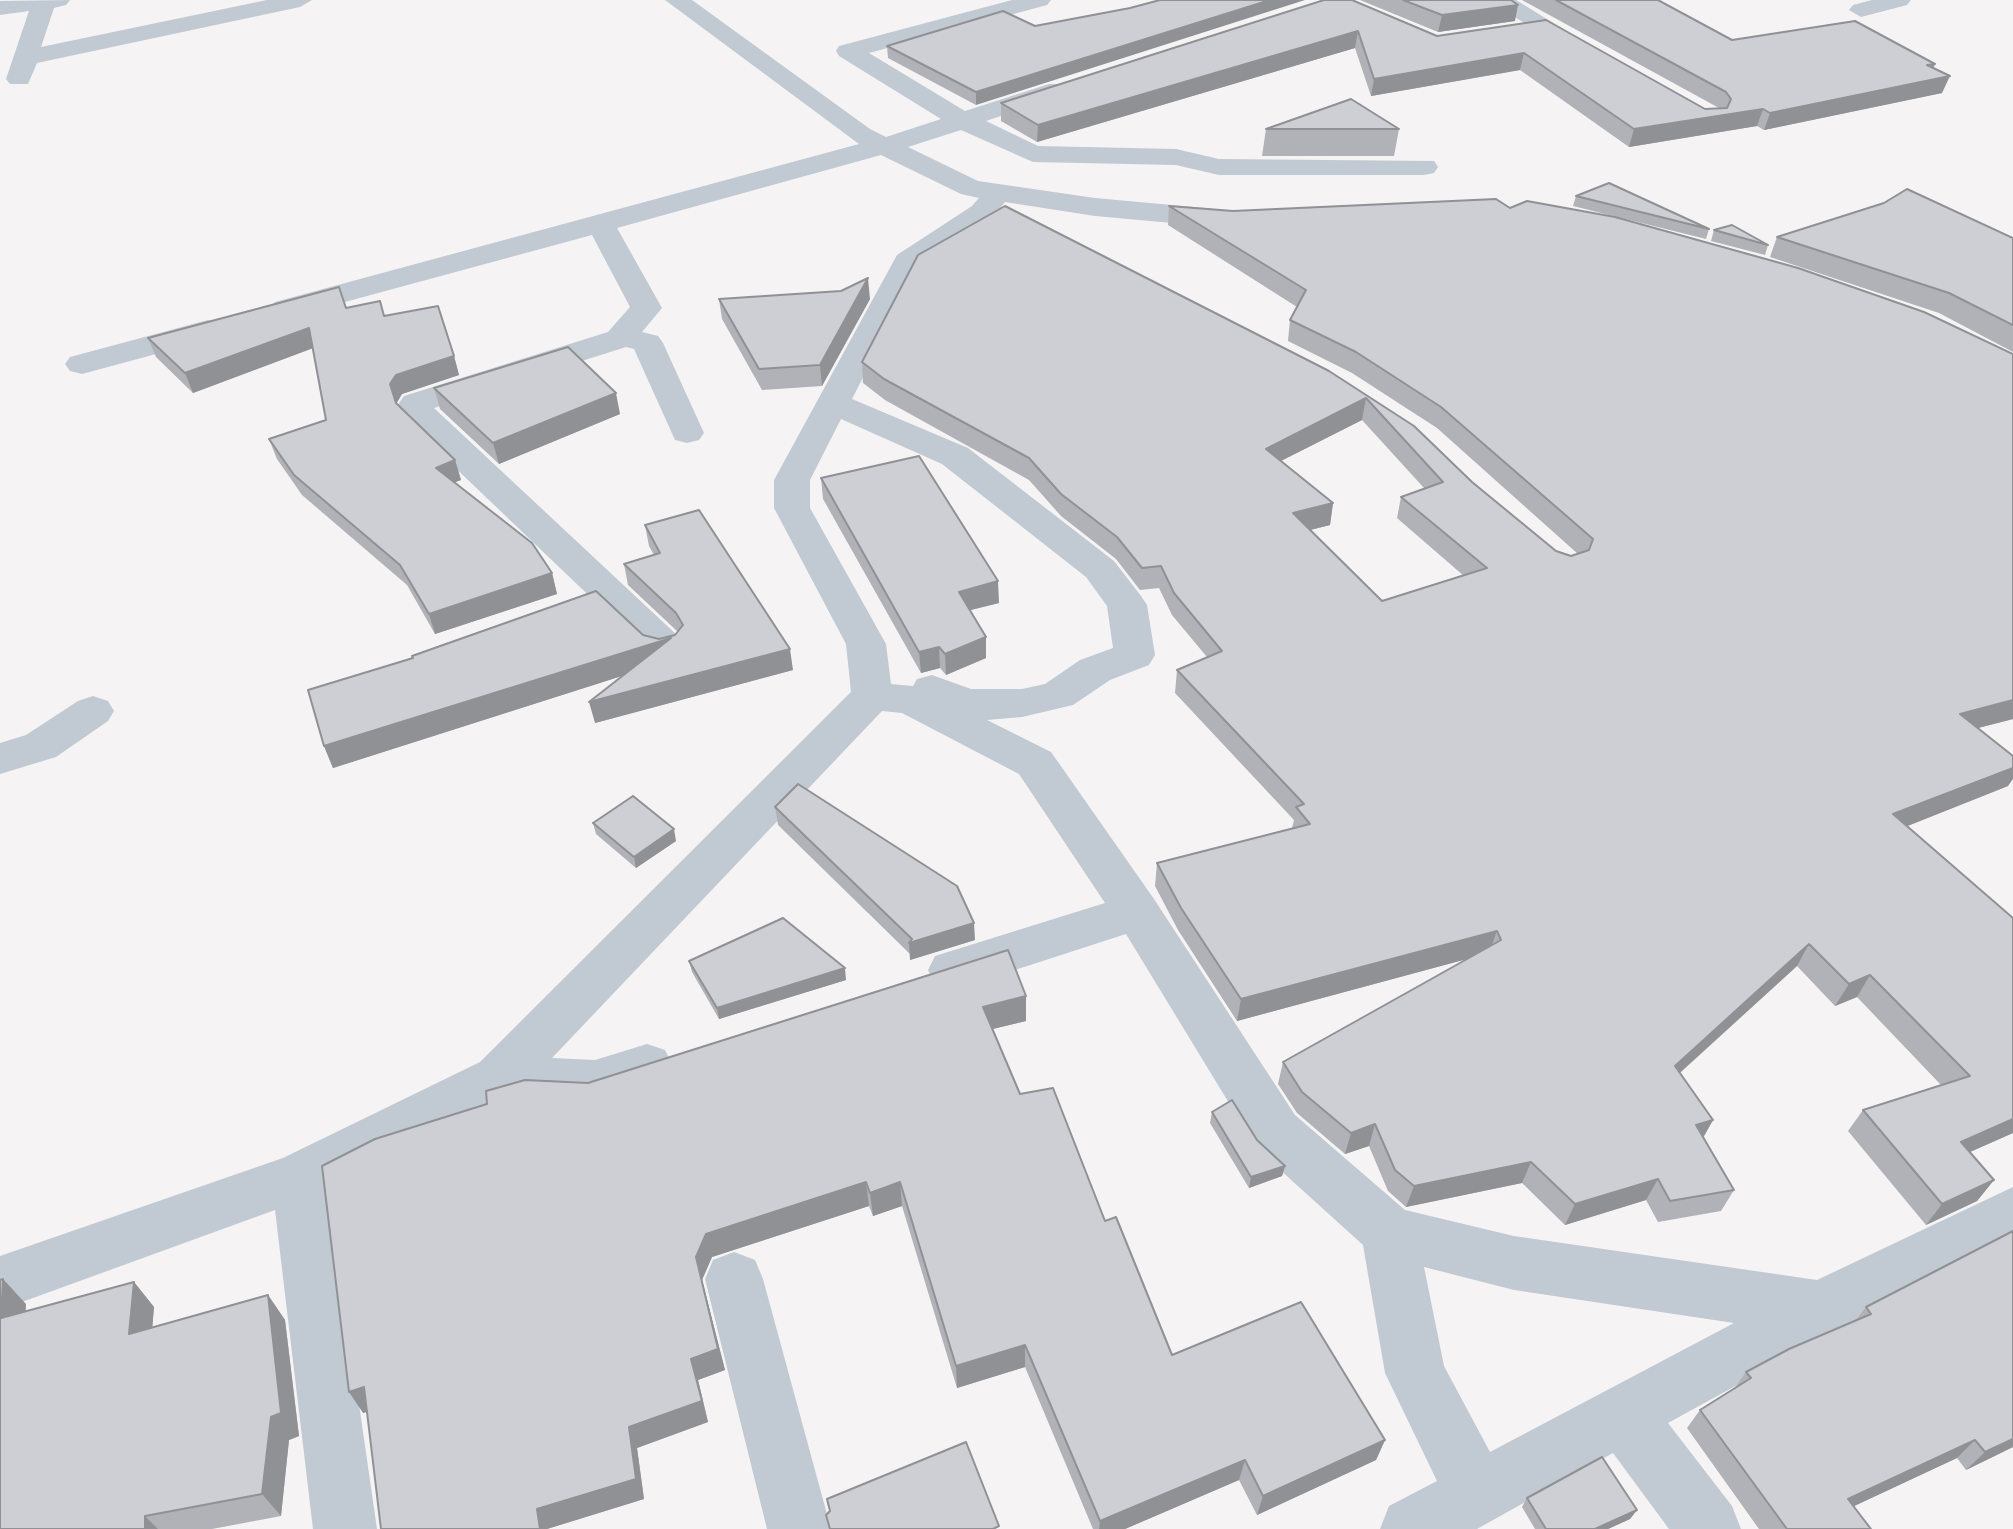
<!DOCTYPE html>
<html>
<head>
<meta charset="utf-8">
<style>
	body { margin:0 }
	canvas { display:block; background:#f5f3f3 }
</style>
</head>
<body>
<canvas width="2013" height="1529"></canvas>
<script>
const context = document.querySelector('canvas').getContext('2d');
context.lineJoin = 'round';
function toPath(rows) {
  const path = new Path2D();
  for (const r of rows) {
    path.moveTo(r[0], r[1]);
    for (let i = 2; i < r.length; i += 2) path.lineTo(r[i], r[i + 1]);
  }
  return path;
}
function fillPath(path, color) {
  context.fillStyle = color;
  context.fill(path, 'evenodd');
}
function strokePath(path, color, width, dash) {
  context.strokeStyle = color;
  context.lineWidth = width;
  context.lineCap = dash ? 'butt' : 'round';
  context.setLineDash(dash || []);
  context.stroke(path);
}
fillPath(toPath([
	[70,0,66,5,54,8,41,47,267,0,312,0,300,7,37,63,28,84,10,84,6,79,29,11,0,15,0,1,70,0],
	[665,0,692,0,870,129,886,137,941,119,839,56,836,51,839,46,1012,0,1051,0,1047,5,869,53,965,111,1049,84,1067,84,1071,89,1067,94,986,121,1038,146,1176,149,1219,159,1434,161,1438,167,1434,173,1424,175,1219,175,1176,165,1033,162,961,130,908,147,978,181,1095,198,1227,210,1237,213,1242,219,1237,225,1227,228,1095,216,1005,202,992,218,920,266,852,399,968,448,1114,561,1141,596,1147,605,1155,655,1149,665,1110,680,1073,705,1022,717,987,720,1051,752,1154,899,1295,1115,1405,1210,1514,1236,1817,1280,2013,1187,2013,1240,1841,1328,1668,1423,1732,1506,1741,1529,1669,1529,1613,1453,1477,1529,1380,1529,1389,1506,1437,1481,1385,1373,1363,1245,1257,1149,1126,934,953,990,935,984,928,970,935,956,1105,903,1019,774,902,713,882,711,552,1058,595,1060,647,1044,665,1050,673,1066,665,1082,595,1104,504,1100,328,1189,377,1529,313,1529,275,1210,0,1310,0,1256,283,1158,480,1062,851,692,846,644,774,508,774,480,897,255,972,206,979,198,961,194,881,155,617,228,662,308,642,332,658,336,663,343,704,433,699,440,687,443,675,440,634,349,626,347,434,408,678,636,684,645,678,654,664,658,650,654,400,415,399,403,404,396,608,332,630,307,592,235,286,318,275,316,270,309,275,302,859,144,665,0],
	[841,419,942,464,1086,577,1107,606,1113,648,1080,660,1045,684,1022,689,971,689,932,675,917,679,913,686,891,684,886,644,810,508,810,480,841,419],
	[1424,1267,1514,1290,1734,1323,1490,1452,1444,1366,1424,1267],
	[1487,0,1516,0,1599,51,1596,56,1578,56,1487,0],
	[1872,0,1911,0,1907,5,1861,17,1849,10,1853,5,1872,0],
	[208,320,219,323,224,330,219,337,82,374,70,371,65,364,70,357,208,320],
	[93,696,108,701,114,711,108,721,56,757,0,774,0,743,26,735,78,701,93,696],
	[734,1252,755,1260,763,1279,831,1529,767,1529,705,1279,713,1260,734,1252]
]), '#c1cad2');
fillPath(toPath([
	[1324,0,1437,36,1546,20,1705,109,1719,108,1522,0,1658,0,1732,40,1933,68,1942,93,1764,130,1757,126,1629,147,1520,70,1371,96,1355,48,1037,142,1001,121,1001,103],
	[1360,0,1511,0,1515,21,1438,32],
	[1003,11,976,105,888,58,887,46],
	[1266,129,1399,129,1394,156,1262,156],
	[1576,196,1709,229,1706,239,1573,206],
	[1169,206,1233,211,1510,208,2013,354,2013,719,1978,728,2008,786,1907,826,2013,918,2013,1133,1970,1152,1994,1180,1977,1201,1926,1225,1848,1131,1863,1110,1941,1085,1857,997,1835,1006,1797,966,1680,1073,1713,1120,1703,1138,1734,1190,1721,1211,1658,1222,1646,1200,1565,1225,1522,1183,1406,1207,1388,1191,1369,1146,1345,1154,1297,1113,1278,1084,1283,1062,1467,959,1237,1021,1178,930,1155,886,1157,863,1292,828,1294,820,1175,693,1177,670,1207,657,1172,615,1159,588,1140,590,1116,559,1061,516,1029,480,885,400,863,383,862,362,1329,371,1414,426,1472,482,1556,551,1571,556,1578,554,1437,428,1352,373,1288,341,1290,320,1297,307,1168,225],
	[1362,420,1424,488,1401,497,1397,518,1464,576,1382,601,1310,530,1330,525,1333,503,1281,461],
	[1714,230,1768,245,1765,255,1711,241],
	[1777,237,2013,238,2013,352,1939,313,1770,257],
	[719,299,870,299,822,386,762,390,722,319],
	[346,308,385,316,454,356,459,375,402,394,396,404,455,460,461,480,455,482,552,573,557,594,435,634,407,585,302,495,277,459,269,439,326,420,313,348,193,393,156,357,148,338],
	[434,388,620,414,499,464,440,409],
	[821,478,999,603,970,610,986,637,986,658,946,675,940,668,921,673,823,499],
	[645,525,793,670,595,723,622,676,333,768,324,746,643,635,659,639,675,635,678,632,628,585,624,564,654,555,649,546],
	[775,807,975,940,910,960,910,954,778,825],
	[593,823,676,841,636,868,596,834],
	[689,961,846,980,719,1019,692,972],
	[1026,996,1026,1021,993,1029,1020,1094,1105,1221,1172,1355,1385,1440,1376,1460,1257,1515,1239,1480,1125,1529,1093,1529,1025,1367,957,1388,902,1206,873,1216,869,1206,712,1257,702,1280,725,1370,698,1380,708,1422,637,1448,644,1499,547,1529,367,1412,363,1413,588,1083],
	[1212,1112,1257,1140,1285,1166,1282,1176,1249,1188,1210,1123],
	[2013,1231,2013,1447,1966,1470,1957,1458,1853,1506,1871,1529,1759,1529,1687,1428,1700,1410,1734,1389,1746,1372,1855,1321,1866,1307],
	[134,1282,154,1307,152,1327,268,1295,285,1320,299,1436,289,1440,281,1516,212,1529,0,1529,26,1304,26,1311],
	[1527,1498,1637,1510,1630,1519,1608,1529,1535,1529,1522,1507]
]), '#b0b2b7');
fillPath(toPath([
	[1270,0,1305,0,976,105,976,92],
	[1518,5,1515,21,1438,32,1442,15],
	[1358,31,1355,48,1037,142,1038,125],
	[1524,53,1520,70,1371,96,1374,79],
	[1935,64,1929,80,1950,76,1942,93,1764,130,1770,113],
	[1763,109,1757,126,1629,147,1634,129],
	[868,278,870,299,822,386,820,365],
	[309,328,316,347,193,393,185,373],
	[454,356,459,375,402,394,396,404,390,384,396,375],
	[616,393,620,414,499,464,493,443],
	[1366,398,1362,420,1263,470,1266,449],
	[455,460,461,480,442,487,436,468],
	[1333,503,1330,525,1290,535,1293,513],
	[552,573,557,594,435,634,429,614],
	[998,581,999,603,959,613,959,592],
	[986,637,986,658,946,675,945,654],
	[671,638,675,659,333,768,324,746],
	[939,647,940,668,921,673,919,652],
	[790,649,793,670,595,723,589,702],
	[2013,700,2013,719,1947,736,1960,714],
	[2013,768,2013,779,2008,786,1880,837,1893,814],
	[674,829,676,841,636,868,634,857],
	[974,923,975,940,910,960,909,943],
	[1497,931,1489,953,1237,1021,1241,999],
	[1809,944,1797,966,1664,1087,1675,1066],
	[845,968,846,980,719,1019,717,1008],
	[1870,975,1857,997,1835,1006,1849,984],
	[1026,996,1026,1021,984,1031,983,1007],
	[2013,1119,2013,1133,1945,1163,1961,1142],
	[1713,1120,1701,1141,1696,1125],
	[1375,1124,1369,1146,1345,1154,1351,1133],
	[1531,1162,1522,1183,1406,1207,1414,1186],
	[1285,1166,1282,1176,1249,1188,1251,1177],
	[1658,1179,1646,1200,1565,1225,1575,1204],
	[1994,1180,1977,1201,1926,1225,1942,1204],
	[866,1182,869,1206,712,1257,702,1280,725,1370,698,1380,708,1422,637,1448,644,1499,547,1529,540,1529,537,1509,629,1427,691,1359,696,1257,706,1234],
	[900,1182,902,1206,873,1216,870,1193],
	[3,1279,26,1304,24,1342,1,1318],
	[134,1282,154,1307,150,1358,129,1334],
	[268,1295,285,1320,299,1436,289,1440,281,1516,262,1494],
	[1025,1345,1025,1367,957,1388,956,1366],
	[364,1387,377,1408,363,1413,349,1392],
	[2013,1439,2013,1447,1966,1470,1985,1452],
	[1385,1440,1376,1460,1257,1515,1263,1496],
	[1975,1440,1957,1458,1831,1517,1848,1499],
	[1245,1460,1239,1480,1125,1529,1099,1529,1100,1521],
	[1637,1510,1630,1519,1608,1529,1595,1529],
	[145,1516,158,1529,145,1529]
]), '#909195');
const building = toPath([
	[1160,0,1270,0,976,92,887,46,1003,11,1035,26,1130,8,1160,0],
	[1324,0,1352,0,1437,36,1546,20,1705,109,1727,108,1731,99,1726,92,1556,0,1658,0,1732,40,1855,21,1935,64,1927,65,1950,76,1770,113,1763,109,1634,129,1524,53,1374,79,1358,31,1038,125,1001,103,1324,0],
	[1403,0,1511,0,1518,5,1442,15,1403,0],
	[1351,99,1399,129,1266,129,1351,99],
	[1609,183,1709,229,1576,196,1609,183],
	[1907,189,2013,238,2013,325,1949,293,1777,237,1884,203,1907,189],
	[1496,199,1510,208,1527,201,1615,217,1798,268,1924,312,2013,354,2013,700,1960,714,2013,756,2013,768,1893,814,2013,918,2013,1119,1961,1142,1994,1180,1942,1204,1863,1110,1970,1076,1870,975,1849,984,1809,944,1675,1066,1713,1120,1696,1125,1734,1190,1670,1201,1658,1179,1575,1204,1531,1162,1414,1186,1395,1170,1375,1124,1351,1133,1302,1092,1283,1062,1501,940,1497,931,1241,999,1181,908,1157,863,1310,824,1296,807,1304,804,1177,670,1222,651,1174,593,1161,566,1142,568,1117,537,1061,494,1029,458,884,379,862,362,918,255,1005,206,1329,371,1414,426,1472,482,1556,551,1571,556,1589,550,1593,539,1441,407,1356,352,1290,320,1306,290,1169,206,1233,211,1496,199],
	[1366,398,1443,482,1401,497,1487,568,1382,601,1293,513,1333,503,1266,449,1366,398],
	[1732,225,1768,245,1714,230,1732,225],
	[868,278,820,365,759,369,719,299,841,291,868,278],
	[339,287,346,308,380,301,384,316,438,306,454,356,396,375,390,384,396,403,455,460,436,468,532,543,552,573,429,614,400,565,294,475,269,439,326,420,309,328,185,373,148,338,339,287],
	[568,347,616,393,493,443,434,388,568,347],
	[919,456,998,581,959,592,986,637,945,654,939,647,919,652,821,478,919,456],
	[699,510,790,649,589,702,671,638,324,746,308,690,413,658,412,656,596,591,643,635,659,639,675,635,683,625,676,613,624,564,660,553,645,525,699,510],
	[798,784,957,886,974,923,909,943,912,939,775,807,798,784],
	[633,796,674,829,634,857,593,823,633,796],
	[783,918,845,968,717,1008,689,961,783,918],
	[1008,950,1026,996,983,1007,1020,1094,1053,1088,1105,1221,1116,1217,1172,1355,1301,1302,1385,1440,1263,1496,1245,1460,1100,1521,1025,1345,956,1366,900,1182,870,1193,866,1182,706,1234,696,1257,718,1349,691,1359,702,1401,629,1427,636,1479,537,1509,540,1529,381,1529,364,1387,349,1392,322,1166,375,1139,487,1104,486,1091,525,1080,588,1083,1008,950],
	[1232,1100,1257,1140,1285,1166,1251,1177,1212,1112,1232,1100],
	[2013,1231,2013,1439,1985,1452,1975,1440,1848,1499,1871,1529,1787,1529,1700,1410,1751,1378,1746,1372,1789,1349,1871,1314,1866,1307,2013,1231],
	[3,1279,1,1318,134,1282,129,1334,268,1295,281,1413,271,1417,262,1494,145,1516,145,1529,0,1529,0,1280,3,1279],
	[966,1442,999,1526,993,1529,830,1529,826,1515,830,1511,827,1499,966,1442],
	[1602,1457,1637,1510,1595,1529,1546,1529,1527,1498,1602,1457]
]);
fillPath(building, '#cdcfd5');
strokePath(building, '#909195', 2);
</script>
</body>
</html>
